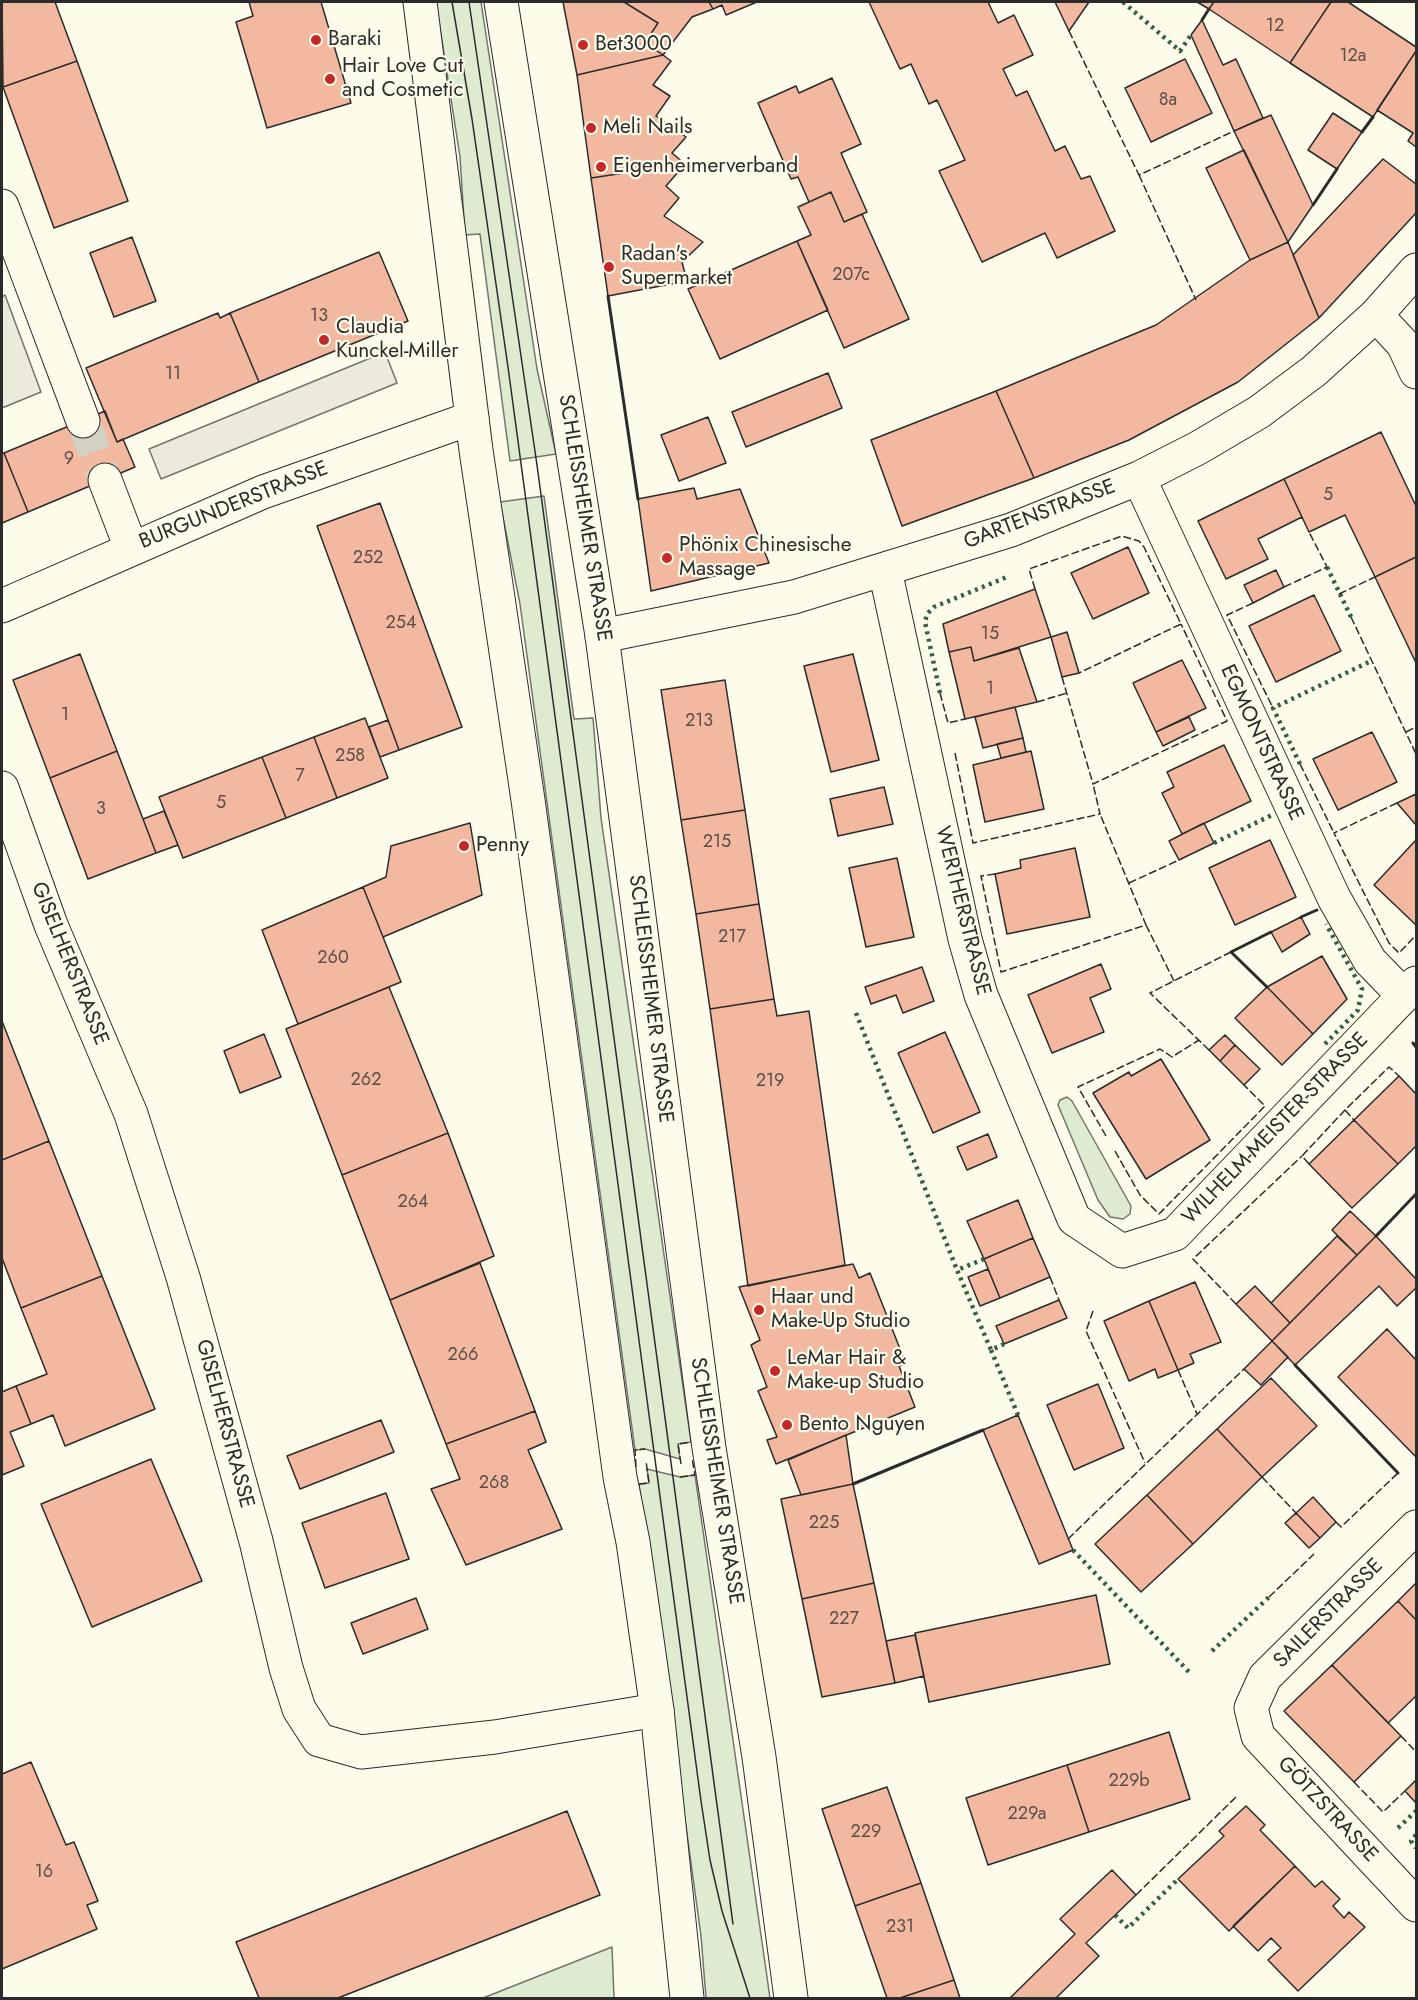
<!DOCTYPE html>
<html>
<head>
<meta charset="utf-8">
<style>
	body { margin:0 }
	#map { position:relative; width:1418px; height:2000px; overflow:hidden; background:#fdfbea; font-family:Jost,sans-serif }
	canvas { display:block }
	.frame { position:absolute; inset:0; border:3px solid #2b2b2b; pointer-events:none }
</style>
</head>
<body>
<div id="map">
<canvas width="1418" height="2000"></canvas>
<div class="frame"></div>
</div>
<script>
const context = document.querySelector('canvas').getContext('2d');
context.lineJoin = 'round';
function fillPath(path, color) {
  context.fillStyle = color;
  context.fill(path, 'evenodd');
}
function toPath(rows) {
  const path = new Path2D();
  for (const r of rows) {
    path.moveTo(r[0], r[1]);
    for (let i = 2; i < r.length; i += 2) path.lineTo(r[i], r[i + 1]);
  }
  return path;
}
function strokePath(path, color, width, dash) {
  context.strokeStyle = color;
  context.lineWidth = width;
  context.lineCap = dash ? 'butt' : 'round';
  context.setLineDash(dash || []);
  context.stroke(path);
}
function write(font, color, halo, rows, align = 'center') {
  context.font = font + ' Jost,sans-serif';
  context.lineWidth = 4.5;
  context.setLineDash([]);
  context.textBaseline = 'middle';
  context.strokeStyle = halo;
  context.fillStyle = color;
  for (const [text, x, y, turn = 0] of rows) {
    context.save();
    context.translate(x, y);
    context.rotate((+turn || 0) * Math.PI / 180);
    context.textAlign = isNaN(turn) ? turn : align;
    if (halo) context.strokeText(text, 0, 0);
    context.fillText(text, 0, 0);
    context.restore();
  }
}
const green = toPath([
	[436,2,481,2,537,369,556,454,510,461,480,234,465,235,460,157,436,2],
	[544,496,574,719,593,718,601,818,691,1442,678,1444,680,1459,645,1449,635,1450,520,604,500,502,544,496],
	[1067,1097,1072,1101,1131,1206,1130,1214,1123,1219,1110,1217,1098,1200,1058,1105,1060,1100,1067,1097],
	[647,1469,680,1477,695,1475,770,1998,706,1998,701,1936,639,1484,649,1483,647,1469],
	[612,1947,614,1998,483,1998,612,1947]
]);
fillPath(green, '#deebd1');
strokePath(green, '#74746e', 1.5);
const parking = toPath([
	[5,295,41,392,2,408,2,297,5,295],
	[385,352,397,383,161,479,149,449,385,352]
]);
fillPath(parking, '#eceadb');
strokePath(parking, '#74746e', 1.5);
const building = toPath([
	[2,2,55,2,77,61,3,87,2,2],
	[249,2,321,2,351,103,267,128,236,22,253,16,249,2],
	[563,2,624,2,658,23,645,43,663,55,577,75,563,2],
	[624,2,709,2,713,9,692,17,663,55,645,43,658,23,624,2],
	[709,2,757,2,726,15,722,5,713,9,709,2],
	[869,2,988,2,998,23,1014,15,1033,55,1003,69,1016,96,1027,91,1055,151,1065,146,1081,179,1090,176,1115,231,1057,258,1045,233,982,262,939,171,965,160,937,100,929,104,911,64,900,69,869,2],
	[1055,2,1089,2,1069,31,1055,2],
	[1197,2,1214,2,1209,9,1197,2],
	[1214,2,1331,2,1290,63,1209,9,1214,2],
	[1331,2,1348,2,1416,47,1416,51,1373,117,1290,63,1331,2],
	[1202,20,1223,65,1236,59,1263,118,1234,131,1191,35,1202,20],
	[1416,51,1416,147,1408,141,1413,133,1377,110,1416,51],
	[663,55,671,61,653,85,670,96,656,116,686,137,672,153,685,164,591,178,577,75,663,55],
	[1185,59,1212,113,1151,142,1125,88,1185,59],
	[77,61,128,201,54,228,3,87,77,61],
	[832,78,861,144,841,153,867,212,844,222,831,192,809,202,798,177,791,179,758,103,796,86,799,93,832,78],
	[1333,113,1362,132,1337,169,1308,150,1333,113],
	[1271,115,1313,205,1288,242,1234,131,1271,115],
	[1244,150,1288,242,1250,260,1206,168,1244,150],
	[1383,159,1416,184,1416,213,1319,318,1293,255,1383,159],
	[685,164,666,186,679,198,664,216,703,242,682,262,687,281,608,296,591,178,685,164],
	[831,192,844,222,862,214,909,319,844,348,797,241,811,235,798,207,831,192],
	[132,237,156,301,114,317,90,253,132,237],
	[797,241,828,310,720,359,688,289,797,241],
	[1288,242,1319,318,1238,382,1129,440,1034,478,996,391,1156,325,1250,260,1288,242],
	[379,252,408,321,259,382,230,313,379,252],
	[218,313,220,318,230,313,259,382,117,442,86,368,218,313],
	[828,373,842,408,746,447,732,412,828,373],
	[996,391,1034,478,902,526,871,440,996,391],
	[105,411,117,442,123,439,135,467,28,512,4,453,105,411],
	[708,417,726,463,679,481,661,435,708,417],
	[1381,432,1416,506,1416,557,1375,577,1345,515,1309,532,1284,479,1381,432],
	[4,453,28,512,2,523,2,454,4,453],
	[1284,479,1302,517,1258,539,1268,559,1226,579,1198,521,1284,479],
	[694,488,697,499,740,489,769,563,651,591,638,499,694,488],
	[380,503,462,727,399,750,317,526,380,503],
	[1128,547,1149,593,1093,619,1071,573,1128,547],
	[1416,557,1416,663,1375,577,1416,557],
	[1276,570,1284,587,1253,603,1244,585,1276,570],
	[1035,589,1051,637,974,661,971,647,949,652,943,624,1035,589],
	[1314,595,1341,651,1276,682,1249,626,1314,595],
	[1067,632,1079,673,1062,677,1051,637,1067,632],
	[971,647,974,661,1019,648,1037,702,965,719,949,652,971,647],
	[80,654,117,751,50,778,13,680,80,654],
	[853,654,879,760,831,772,804,666,853,654],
	[1182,660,1206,708,1156,732,1133,683,1182,660],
	[725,680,745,810,681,820,661,690,725,680],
	[1015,707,1023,738,983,748,975,717,1015,707],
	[1189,717,1195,730,1163,746,1156,732,1189,717],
	[365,718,388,778,337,798,314,737,365,718],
	[388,720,399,750,380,757,369,727,388,720],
	[1372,732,1397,782,1338,810,1313,759,1372,732],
	[314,737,337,798,286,818,262,757,314,737],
	[1023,738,1026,752,1001,758,997,744,1023,738],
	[1224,745,1251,801,1182,834,1162,793,1174,787,1167,772,1224,745],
	[117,751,156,853,88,879,50,778,117,751],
	[1031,751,1044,809,985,822,973,765,1031,751],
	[262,757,286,818,183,858,159,797,262,757],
	[884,787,893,824,838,836,830,799,884,787],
	[1416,794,1416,825,1397,803,1416,794],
	[745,810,759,904,696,914,681,820,745,810],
	[164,811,178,845,156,853,143,819,164,811],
	[470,823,482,895,383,937,363,887,386,877,391,846,470,823],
	[1204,823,1214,843,1179,860,1169,841,1204,823],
	[1270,840,1296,897,1235,925,1209,868,1270,840],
	[1416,840,1416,925,1374,885,1416,840],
	[1075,848,1090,917,1007,934,995,874,1021,868,1020,860,1075,848],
	[897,858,914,937,866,947,849,868,897,858],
	[363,887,401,982,298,1024,262,930,363,887],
	[759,904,774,999,710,1009,696,914,759,904],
	[1301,917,1310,934,1282,952,1271,932,1301,917],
	[1322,956,1347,999,1313,1034,1267,987,1322,956],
	[1101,964,1111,989,1090,998,1104,1032,1052,1053,1028,995,1101,964],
	[922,967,934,1001,903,1013,896,995,871,1004,865,987,922,967],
	[389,987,448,1133,342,1175,286,1029,389,987],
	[1267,987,1313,1034,1282,1065,1235,1018,1267,987],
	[774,999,777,1016,809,1011,845,1265,748,1286,710,1009,774,999],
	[2,1021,49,1141,2,1160,2,1021],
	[945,1032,980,1112,933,1133,898,1053,945,1032],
	[264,1034,281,1077,240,1093,224,1051,264,1034],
	[1225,1035,1235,1045,1220,1061,1209,1050,1225,1035],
	[1235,1045,1260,1069,1244,1085,1220,1061,1235,1045],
	[1161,1059,1210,1140,1146,1179,1093,1093,1129,1072,1131,1076,1161,1059],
	[1399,1076,1416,1094,1416,1146,1398,1164,1354,1120,1399,1076],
	[1354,1120,1398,1164,1352,1208,1309,1164,1354,1120],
	[448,1133,494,1256,390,1300,342,1175,448,1133],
	[988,1134,997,1157,967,1170,957,1147,988,1134],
	[49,1141,102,1276,21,1308,2,1258,2,1160,49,1141],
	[1018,1200,1033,1238,984,1259,967,1221,1018,1200],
	[1350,1211,1376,1236,1357,1255,1332,1230,1350,1211],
	[1337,1236,1357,1255,1290,1323,1271,1303,1337,1236],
	[1376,1236,1416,1279,1416,1288,1397,1306,1379,1286,1295,1365,1272,1341,1376,1236],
	[1033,1238,1050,1277,1000,1298,984,1259,1033,1238],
	[480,1263,535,1411,446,1444,390,1300,480,1263],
	[853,1264,859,1278,870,1273,906,1364,899,1366,915,1407,776,1464,767,1440,777,1437,758,1391,767,1387,751,1345,760,1340,739,1287,853,1264],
	[988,1269,1000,1298,980,1306,968,1277,988,1269],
	[102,1276,155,1409,65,1446,53,1415,31,1424,16,1386,47,1374,21,1308,102,1276],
	[1195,1282,1221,1342,1190,1354,1194,1363,1178,1370,1149,1301,1195,1282],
	[1255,1286,1290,1323,1272,1341,1236,1304,1255,1286],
	[1059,1300,1067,1318,1004,1344,996,1326,1059,1300],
	[1149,1301,1178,1370,1158,1378,1155,1369,1129,1381,1104,1321,1149,1301],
	[1387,1329,1416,1360,1416,1457,1338,1377,1387,1329],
	[1272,1341,1288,1357,1261,1385,1244,1369,1272,1341],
	[1271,1378,1317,1426,1262,1477,1217,1429,1271,1378],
	[1098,1384,1124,1448,1074,1470,1047,1405,1098,1384],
	[16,1386,31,1424,10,1432,24,1466,2,1475,2,1392,16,1386],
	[535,1411,546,1442,528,1450,562,1529,466,1565,431,1489,460,1479,446,1444,535,1411],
	[1018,1415,1073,1550,1039,1564,983,1430,1018,1415],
	[381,1420,394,1452,300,1489,287,1456,381,1420],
	[1217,1429,1262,1477,1193,1544,1147,1495,1217,1429],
	[846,1435,853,1484,801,1495,788,1460,846,1435],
	[151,1459,202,1581,92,1627,41,1504,151,1459],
	[853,1484,874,1583,802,1599,781,1499,853,1484],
	[386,1493,409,1559,325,1588,302,1523,386,1493],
	[1147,1495,1193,1544,1141,1592,1095,1544,1147,1495],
	[1313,1497,1336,1522,1320,1538,1296,1513,1313,1497],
	[1296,1513,1320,1538,1309,1548,1285,1523,1296,1513],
	[874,1583,895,1683,822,1697,802,1599,874,1583],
	[1416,1583,1416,1620,1398,1601,1416,1583],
	[1096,1595,1110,1664,929,1702,915,1633,1096,1595],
	[416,1598,428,1629,363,1654,351,1623,416,1598],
	[1398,1601,1416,1620,1416,1696,1388,1723,1332,1665,1398,1601],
	[915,1635,924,1676,895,1683,886,1641,915,1635],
	[1332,1665,1401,1736,1354,1782,1284,1711,1332,1665],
	[1169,1732,1190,1799,1089,1832,1067,1765,1169,1732],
	[31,1762,66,1845,74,1842,98,1901,87,1905,97,1929,2,1969,2,1774,31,1762],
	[1067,1765,1089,1832,988,1865,966,1798,1067,1765],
	[1416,1780,1416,1803,1405,1791,1416,1780],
	[887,1787,921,1883,855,1906,822,1809,887,1787],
	[1246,1806,1265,1825,1260,1830,1295,1866,1229,1931,1178,1879,1224,1836,1219,1831,1246,1806],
	[567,1811,600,1895,338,1998,259,1998,236,1942,567,1811],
	[1295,1866,1315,1887,1322,1881,1340,1899,1333,1906,1344,1918,1349,1912,1365,1927,1298,1991,1268,1960,1281,1948,1271,1938,1258,1951,1233,1926,1295,1866],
	[1112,1870,1136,1895,1086,1943,1099,1956,1056,1998,1010,1998,1075,1934,1060,1919,1112,1870],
	[921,1883,954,1980,900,1998,887,1998,855,1906,921,1883],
	[954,1980,960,1998,900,1998,954,1980]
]);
fillPath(building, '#f2b8a0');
strokePath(building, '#2b2b2b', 1.5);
strokePath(toPath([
	[83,421,105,480]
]), '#d3d1c4', 33, [33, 16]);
const minor = toPath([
	[2,206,83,421],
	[1376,315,1403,344,1416,372],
	[1139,478,1334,898,1370,961,1404,996],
	[105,480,131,548],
	[885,570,965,939,981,995,1074,1219,1122,1251,1175,1234,1416,983],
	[2,606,263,492,472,418],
	[602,636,794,597,1011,530,1139,478,1198,448,1259,412,1314,371,1376,315,1416,270],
	[2,788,51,925,131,1114,183,1277,256,1541,286,1668,299,1709,319,1740,361,1752,495,1737,657,1710],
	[1416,1527,1265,1677,1251,1708,1258,1736,1416,1905]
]);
const major = toPath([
	[420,2,476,450,528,800,620,1477,633,1542,657,1710,687,1998],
	[501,2,602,636,709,1448,759,1757,791,1998]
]);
strokePath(minor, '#2b2b2b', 35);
strokePath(major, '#2b2b2b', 35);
strokePath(minor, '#fdfbea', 33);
strokePath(major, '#fdfbea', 33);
strokePath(toPath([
	[452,2,472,119,508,367,701,1801,710,1860,722,1911,750,1998],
	[469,2,537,465,733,1924]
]), '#2b2b2b', 1.5);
strokePath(toPath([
	[1123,2,1180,51,1191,35],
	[1327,567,1351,617],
	[940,693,925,622,927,614,934,607,1007,577],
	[1300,764,1273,708,1371,661],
	[1214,843,1272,815],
	[856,1013,957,1270],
	[1325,1044,1358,1010,1362,989,1326,924],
	[984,1259,957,1270,991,1350,1004,1344],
	[991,1350,1018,1415],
	[1073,1550,1189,1672],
	[1212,1651,1269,1597],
	[1398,1828,1416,1811],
	[1416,1835,1411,1841,1416,1848],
	[1115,1915,1128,1928,1178,1879]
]), '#34623c', 4.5, [3, 4.5]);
strokePath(toPath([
	[1069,31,1139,175,1234,131],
	[1139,175,1196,300],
	[1284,587,1327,567,1309,532],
	[1035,589,1029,569,1122,536,1139,541,1144,547,1181,624,1079,673],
	[1339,594,1375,577],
	[1253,603,1227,615,1273,708],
	[1351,617,1416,754],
	[1062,677,1093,784,1227,721,1181,624],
	[940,693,948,723,965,719],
	[1037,702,1067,693],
	[1406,732,1416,727],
	[955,753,973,843,1100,814,1093,784],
	[1300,764,1334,833],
	[1397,803,1334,833,1389,943,1399,953,1416,935],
	[995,874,981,876,1001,972,1146,925,1100,814],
	[1129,883,1179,860],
	[1146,925,1174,981],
	[1209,1050,1150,993,1231,952],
	[1345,1110,1354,1120],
	[1106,1136,1078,1087,1160,1049,1172,1057,1199,1040],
	[1115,1151,1140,1195,1159,1214,1265,1106,1244,1085],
	[1309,1164,1302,1156,1345,1110,1389,1067,1399,1076],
	[1050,1277,1059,1300],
	[1236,1304,1193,1259,1302,1156],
	[1093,1311,1086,1331,1145,1463],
	[1178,1370,1197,1414],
	[681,1464,678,1444,691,1442],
	[636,1467,635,1450,645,1449],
	[680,1477,695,1475,692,1458],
	[1262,1477,1296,1513],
	[639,1484,649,1483,646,1461],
	[1336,1522,1341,1527,1398,1473],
	[1068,1539,1244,1369],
	[1269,1597,1314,1554],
	[1401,1736,1416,1752],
	[1354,1782,1383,1812,1405,1791],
	[1136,1895,1237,1796]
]), '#2b2b2b', 1.5, [8, 3]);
strokePath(toPath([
	[1202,20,1209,9],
	[1362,132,1373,117],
	[1313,205,1337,169],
	[608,296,638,499],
	[1301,917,1317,910],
	[1267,987,1231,952,1271,932],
	[1413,1043,1416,1047],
	[1376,1236,1416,1194],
	[1295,1365,1398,1473],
	[853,1484,983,1430]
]), '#2b2b2b', 3);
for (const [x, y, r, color] of [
	[316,40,6,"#c62828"],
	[583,45,6,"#c62828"],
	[330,79,6,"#c62828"],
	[591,128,6,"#c62828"],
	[601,167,6,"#c62828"],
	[609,267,6,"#c62828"],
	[324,340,6,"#c62828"],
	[667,558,6,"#c62828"],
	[464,846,6,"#c62828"],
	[759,1310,6,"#c62828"],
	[775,1371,6,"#c62828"],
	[787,1425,6,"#c62828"]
]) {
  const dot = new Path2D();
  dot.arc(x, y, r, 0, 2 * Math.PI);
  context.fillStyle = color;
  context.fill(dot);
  strokePath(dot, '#fdfbea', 2);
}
write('18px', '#5d4e48', null, [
	["12",1275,27],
	["12a",1353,57],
	["8a",1168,101],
	["207c",851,276],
	["13",319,317],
	["11",173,375],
	["9",69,460],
	["5",1328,496],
	["252",368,559],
	["254",401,624],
	["15",990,635],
	["1",990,690],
	["1",65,716],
	["213",699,722],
	["258",350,757],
	["7",300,777],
	["5",221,804],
	["3",101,810],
	["215",717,843],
	["217",732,938],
	["260",333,959],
	["262",366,1081],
	["219",770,1082],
	["264",413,1203],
	["266",463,1356],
	["268",494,1484],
	["225",824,1524],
	["227",844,1620],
	["229b",1129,1782],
	["229a",1027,1815],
	["229",866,1833],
	["16",44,1873],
	["231",900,1928]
]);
write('21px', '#2b2b2b', '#fdfbea', [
	["Baraki",328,40],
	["Bet3000",595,45],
	["Hair Love Cut",342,67],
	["and Cosmetic",342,91],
	["Meli Nails",603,128],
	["Eigenheimerverband",613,167],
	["Radan's",621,255],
	["Supermarket",621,279],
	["Claudia",336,328],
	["Kunckel-Miller",336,352],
	["Phönix Chinesische",679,546],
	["Massage",679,570],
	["Penny",476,846],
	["Haar und",771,1298],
	["Make-Up Studio",771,1322],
	["LeMar Hair &",787,1359],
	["Make-up Studio",787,1383],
	["Bento Nguyen",799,1425]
], 'left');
write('21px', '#2b2b2b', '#fdfbea', [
	["BURGUNDERSTRASSE",234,506,-22],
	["GARTENSTRASSE",1040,515,-21],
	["SCHLEISSHEIMER STRASSE",584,518,81],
	["EGMONTSTRASSE",1261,743,65],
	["WERTHERSTRASSE",962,911,76],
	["GISELHERSTRASSE",69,964,68],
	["SCHLEISSHEIMER STRASSE",650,999,83],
	["WILHELM-MEISTER-STRASSE",1276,1129,-46],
	["GISELHERSTRASSE",224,1424,75],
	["SCHLEISSHEIMER STRASSE",716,1481,81],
	["SAILERSTRASSE",1329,1614,-45],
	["GÖTZSTRASSE",1327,1810,47]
]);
</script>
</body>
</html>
